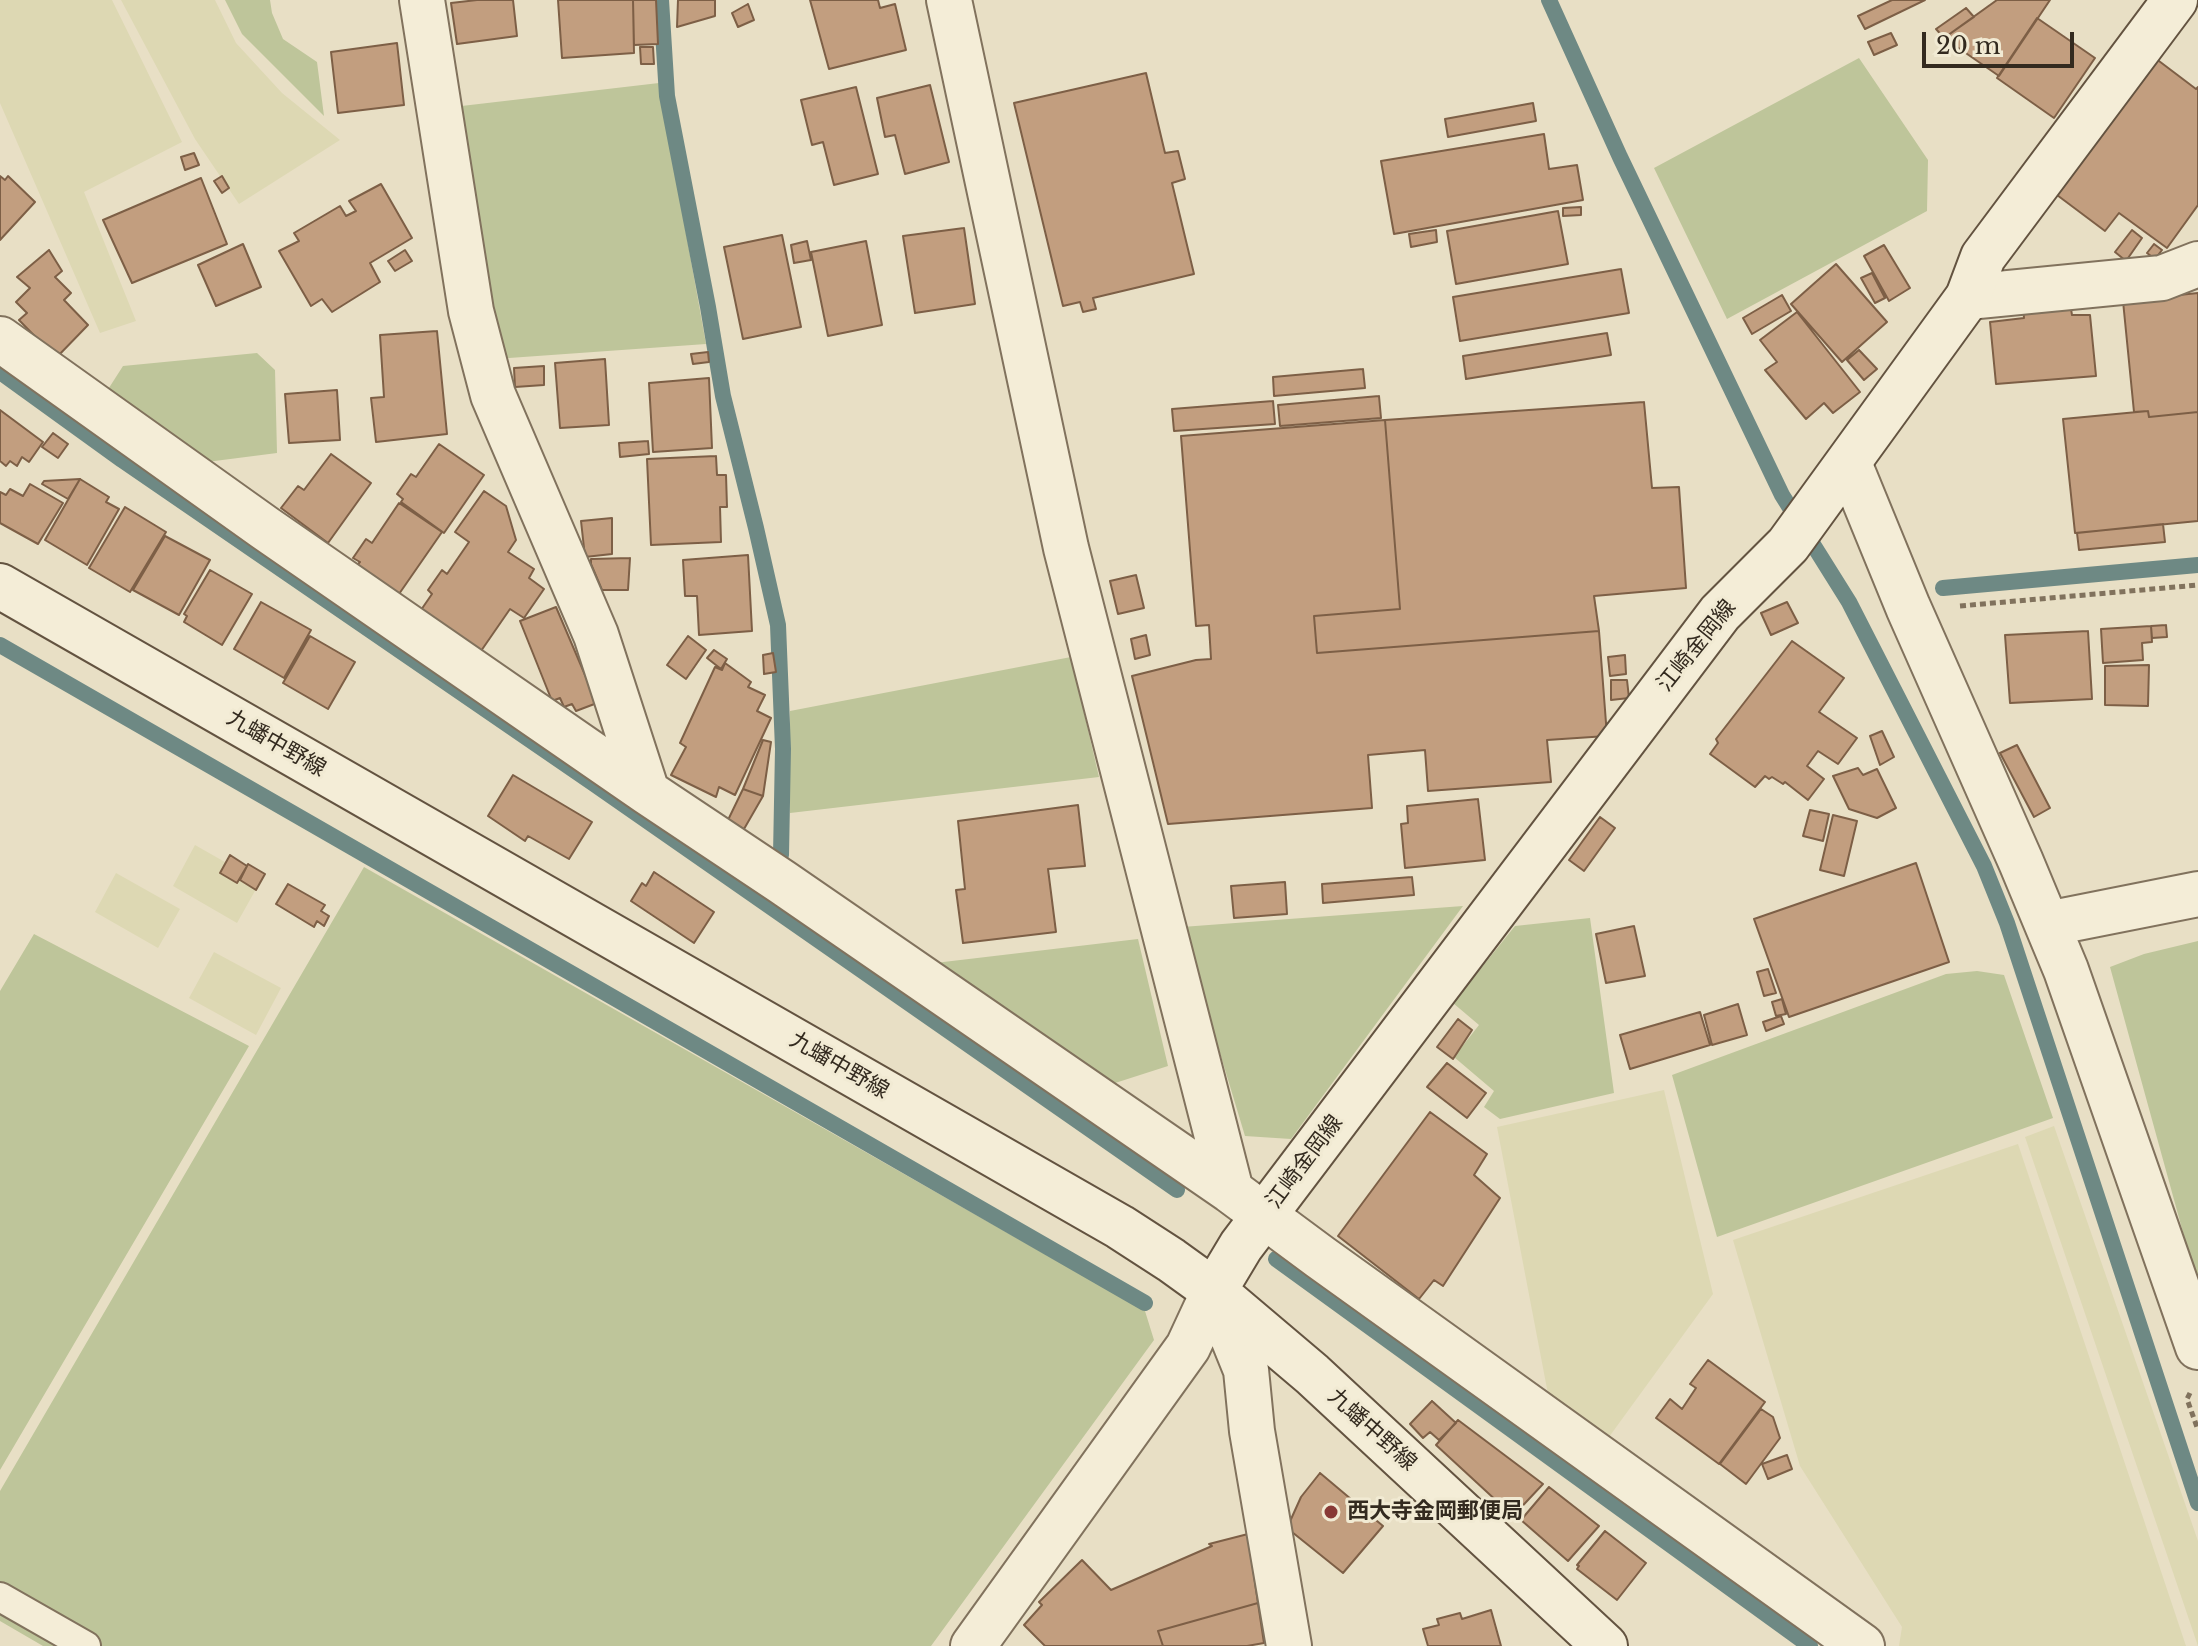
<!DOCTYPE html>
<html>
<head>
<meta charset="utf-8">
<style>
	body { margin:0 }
	#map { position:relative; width:2198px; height:1646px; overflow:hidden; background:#e8dfc5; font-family:"Libre Baskerville",serif }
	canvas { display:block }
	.scale { position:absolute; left:1922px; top:32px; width:152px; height:36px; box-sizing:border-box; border:4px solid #332a1f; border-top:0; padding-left:10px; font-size:24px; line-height:28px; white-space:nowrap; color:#332a1f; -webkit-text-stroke:6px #f1ead3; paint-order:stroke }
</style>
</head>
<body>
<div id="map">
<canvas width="2198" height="1646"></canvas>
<div class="scale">20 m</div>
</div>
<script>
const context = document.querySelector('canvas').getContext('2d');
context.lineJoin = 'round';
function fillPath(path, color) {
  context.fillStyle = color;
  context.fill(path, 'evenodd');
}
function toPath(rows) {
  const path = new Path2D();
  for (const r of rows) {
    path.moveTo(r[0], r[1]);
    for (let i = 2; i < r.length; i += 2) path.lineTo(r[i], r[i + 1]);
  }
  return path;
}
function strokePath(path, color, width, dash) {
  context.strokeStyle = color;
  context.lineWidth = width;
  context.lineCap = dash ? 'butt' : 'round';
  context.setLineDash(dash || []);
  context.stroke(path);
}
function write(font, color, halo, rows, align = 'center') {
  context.font = font + ' "Libre Baskerville","Noto Sans JP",serif';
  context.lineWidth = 6;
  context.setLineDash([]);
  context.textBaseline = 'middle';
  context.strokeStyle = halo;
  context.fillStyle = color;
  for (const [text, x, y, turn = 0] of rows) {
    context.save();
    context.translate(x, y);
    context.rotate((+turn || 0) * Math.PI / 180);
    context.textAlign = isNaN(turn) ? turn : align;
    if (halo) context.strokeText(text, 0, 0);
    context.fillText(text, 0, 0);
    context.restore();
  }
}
fillPath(toPath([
	[0,0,112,0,182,142,84,192,136,321,100,333,0,103],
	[121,0,215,0,236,43,282,93,340,140,239,204,195,139],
	[195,845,260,882,237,923,173,886],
	[116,873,180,909,158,948,95,912],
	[214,952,281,988,256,1035,189,998],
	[1664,1090,1713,1294,1609,1437,1548,1394,1497,1127],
	[2054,1126,2198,1541,2198,1646,2025,1137],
	[2018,1144,2186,1646,1899,1646,1902,1627,1800,1466,1733,1240]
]), '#ddd8b3');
fillPath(toPath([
	[225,0,270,0,272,13,283,39,317,62,324,116,242,34],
	[1859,58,1928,160,1927,211,1727,319,1654,168],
	[659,83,706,344,495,359,453,107],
	[257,353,275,370,277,453,199,463,107,391,123,366],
	[1071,657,1099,777,790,813,790,711],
	[364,867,1145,1311,1154,1340,931,1646,43,1646,0,1621,0,1491],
	[1463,906,1291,1139,1245,1136,1182,927],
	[1590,918,1614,1093,1500,1119,1484,1107,1494,1091,1454,1057,1479,1025,1453,1003,1515,926],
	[34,934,249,1046,0,1470,0,991],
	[1138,939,1168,1066,1112,1084,935,963],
	[2198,941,2198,1280,2195,1276,2110,967,2144,954],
	[1977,971,2004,975,2053,1118,1717,1237,1672,1075,1946,974]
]), '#bec59a');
strokePath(toPath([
	[661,0,667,96,708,307,723,396,756,528,778,625,783,749,781,855],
	[1549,0,1620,157,1782,495,1849,602,1984,866,2007,923,2198,1503],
	[0,372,122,460,594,784,1177,1190],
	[1943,588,2198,565],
	[0,645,1145,1303],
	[1276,1259,1810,1646]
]), '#6e8984', 16);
const building = toPath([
	[477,0,513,0,517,36,457,44,451,3,477,0],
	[558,0,633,0,634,53,562,58,558,0],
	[633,0,656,0,658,44,634,45,633,0],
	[678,0,715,0,715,16,677,27,678,0],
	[810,0,878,0,880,8,895,4,906,50,829,69,810,0],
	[1892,0,1925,0,1865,29,1858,16,1892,0],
	[1997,0,2050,0,1999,76,1944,38,1997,0],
	[748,4,754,20,738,27,732,13,748,4],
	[1966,8,1974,17,1944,38,1936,29,1966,8],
	[2037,18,2095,58,2054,118,1997,78,2037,18],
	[1891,33,1897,45,1874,55,1868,42,1891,33],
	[397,43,404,105,338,113,331,52,397,43],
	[640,47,653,47,654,64,641,64,640,47],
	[2155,58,2196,89,2198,87,2198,205,2167,248,2119,213,2105,231,2057,195,2155,58],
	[1146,73,1165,153,1178,151,1185,179,1172,183,1194,274,1093,298,1096,309,1083,312,1080,302,1063,306,1014,103,1146,73],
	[930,85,949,162,905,174,895,135,885,137,877,98,930,85],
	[856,87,878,174,834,185,823,142,812,145,801,100,856,87],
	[1533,103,1536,121,1448,137,1445,119,1533,103],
	[1544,134,1549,169,1577,165,1583,200,1394,234,1381,161,1544,134],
	[194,153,199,165,185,170,181,157,194,153],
	[0,176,5,180,8,176,35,202,0,240,0,176],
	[222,176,229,188,222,193,214,181,222,176],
	[201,178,227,244,132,283,103,220,201,178],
	[381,184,412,238,370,263,380,282,332,312,322,299,311,306,279,251,299,241,294,233,340,206,346,216,356,211,349,201,381,184],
	[1581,207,1581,215,1563,216,1563,208,1581,207],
	[1558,211,1568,264,1456,284,1447,231,1558,211],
	[964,228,975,304,915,313,903,236,964,228],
	[1436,230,1437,242,1411,247,1409,234,1436,230],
	[2132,230,2142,238,2126,261,2115,252,2132,230],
	[782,235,801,327,743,339,724,247,782,235],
	[807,241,811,260,794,263,791,245,807,241],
	[866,241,882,325,828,336,811,252,866,241],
	[243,244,261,287,216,306,198,265,243,244],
	[2154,244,2162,250,2155,259,2147,253,2154,244],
	[1884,245,1910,288,1889,301,1864,256,1884,245],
	[49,250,62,271,55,277,71,293,64,300,88,325,56,358,19,320,27,313,16,302,30,288,17,277,49,250],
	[405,250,412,261,395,271,388,261,405,250],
	[1836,264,1887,322,1842,362,1791,304,1836,264],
	[1621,269,1629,313,1460,341,1453,297,1621,269],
	[1872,273,1885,298,1875,303,1861,278,1872,273],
	[2198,293,2198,412,2149,417,2148,411,2134,412,2123,301,2198,293],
	[1782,295,1791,311,1752,334,1743,318,1782,295],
	[2070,303,2072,315,2090,315,2096,376,1996,384,1990,322,2024,318,2023,306,2070,303],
	[1797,312,1860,392,1833,413,1824,403,1806,419,1765,370,1777,362,1760,340,1797,312],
	[437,331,447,434,376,442,371,398,384,397,380,335,437,331],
	[1607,333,1611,355,1466,379,1463,356,1607,333],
	[1859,350,1877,369,1864,380,1847,360,1859,350],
	[708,352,709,362,693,364,691,354,708,352],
	[605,359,609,425,560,428,555,363,605,359],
	[544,366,544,385,515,387,514,368,544,366],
	[1363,369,1365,388,1274,396,1273,377,1363,369],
	[709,378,712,448,653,452,649,383,709,378],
	[337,390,340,440,289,443,285,394,337,390],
	[1379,396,1381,418,1280,426,1278,405,1379,396],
	[1273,401,1275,424,1174,431,1172,409,1273,401],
	[1644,402,1652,488,1679,487,1686,588,1594,596,1599,631,1317,653,1314,616,1400,609,1385,420,1644,402],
	[0,410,43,442,29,462,22,457,17,466,10,461,6,466,0,461,0,410],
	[2148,411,2149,417,2198,412,2198,521,2075,533,2063,419,2148,411],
	[1385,420,1400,609,1314,616,1317,653,1599,631,1607,736,1547,740,1551,782,1428,791,1425,750,1368,755,1372,808,1168,824,1132,676,1196,660,1211,659,1209,625,1196,626,1181,436,1385,420],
	[53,433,68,444,58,458,42,447,53,433],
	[648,441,649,454,620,457,619,443,648,441],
	[439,444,484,475,444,533,401,502,403,499,397,494,411,474,416,477,439,444],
	[331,454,371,483,328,543,281,508,298,486,304,490,331,454],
	[716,456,717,475,726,475,727,507,720,507,721,542,651,545,647,459,716,456],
	[80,479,109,497,106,502,119,509,87,565,45,540,80,479],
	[80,479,68,499,42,484,44,481,80,479],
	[30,484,63,503,38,544,0,523,0,492,6,495,10,489,23,496,30,484],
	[484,491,506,506,516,540,508,552,534,569,529,578,544,589,524,618,510,609,481,651,421,610,432,594,428,590,442,570,447,574,469,542,455,532,484,491],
	[399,503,442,532,399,594,357,565,360,562,353,558,366,539,372,543,399,503],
	[125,507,166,532,130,592,89,568,125,507],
	[612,518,612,554,585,557,581,521,612,518],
	[2163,524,2165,542,2079,550,2077,533,2163,524],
	[165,536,210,560,179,615,133,590,165,536],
	[748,555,752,631,699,635,697,596,685,596,683,560,748,555],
	[630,558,628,590,602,590,591,564,591,559,630,558],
	[210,570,252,594,222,645,184,622,187,616,184,614,210,570],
	[1136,575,1144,608,1118,614,1110,581,1136,575],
	[261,602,311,630,284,678,234,649,261,602],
	[1787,602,1798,623,1771,635,1761,613,1787,602],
	[556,607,597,703,576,711,572,704,564,707,560,698,552,701,520,621,556,607],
	[2166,625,2167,637,2152,638,2151,626,2166,625],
	[2151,626,2152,642,2142,643,2143,660,2103,663,2101,629,2151,626],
	[2088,631,2092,699,2010,703,2005,635,2088,631],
	[1146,635,1150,655,1135,659,1131,639,1146,635],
	[310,636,355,662,328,709,283,683,310,636],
	[688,636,706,650,686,679,667,665,688,636],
	[1792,641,1844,678,1819,712,1857,738,1838,764,1818,751,1807,766,1824,779,1808,800,1785,782,1783,784,1772,777,1769,779,1765,776,1755,787,1710,754,1718,743,1716,739,1792,641],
	[714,650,727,659,721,669,707,658,714,650],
	[773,653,776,672,764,674,763,655,773,653],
	[1625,655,1626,674,1610,676,1608,657,1625,655],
	[725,663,751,682,748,687,765,695,757,711,771,718,735,795,719,787,716,797,671,775,686,747,680,743,715,667,722,670,725,663],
	[2149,665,2148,706,2105,705,2105,666,2149,665],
	[1611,680,1627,680,1629,698,1611,700,1611,680],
	[1882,731,1894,757,1880,765,1870,736,1882,731],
	[763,740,771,742,763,796,743,789,763,740],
	[2017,745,2050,808,2034,817,2000,753,2017,745],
	[1858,768,1863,775,1877,769,1896,808,1877,818,1849,809,1833,776,1858,768],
	[513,775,592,822,569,859,528,836,525,841,488,816,513,775],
	[743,789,763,796,744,829,728,820,743,789],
	[1478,799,1485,860,1405,868,1401,824,1408,823,1407,806,1478,799],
	[1078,805,1085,866,1048,869,1056,932,963,943,956,890,965,889,958,821,1078,805],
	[1810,810,1829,814,1823,841,1803,836,1810,810],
	[1833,815,1857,821,1844,876,1820,870,1833,815],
	[1600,817,1615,828,1584,871,1569,860,1600,817],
	[230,855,247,866,237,883,220,873,230,855],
	[1916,863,1949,962,1789,1017,1754,919,1916,863],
	[248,864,265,874,256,890,240,880,248,864],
	[654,872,714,912,694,943,631,901,642,883,646,886,654,872],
	[1412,877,1414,895,1323,903,1322,884,1412,877],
	[1285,882,1287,914,1234,918,1231,886,1285,882],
	[288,884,325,905,321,911,329,916,324,926,317,921,314,927,276,904,288,884],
	[1634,926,1645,976,1606,983,1596,934,1634,926],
	[1768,969,1776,993,1764,996,1757,972,1768,969],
	[1782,999,1786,1014,1776,1016,1772,1002,1782,999],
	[1738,1004,1747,1035,1712,1045,1704,1015,1738,1004],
	[1700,1012,1710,1045,1630,1069,1620,1035,1700,1012],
	[1781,1016,1784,1024,1766,1031,1763,1022,1781,1016],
	[1458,1019,1472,1030,1453,1059,1437,1047,1458,1019],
	[1447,1063,1486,1093,1467,1118,1427,1087,1447,1063],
	[1430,1112,1487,1154,1474,1175,1500,1198,1443,1286,1434,1280,1419,1299,1338,1236,1430,1112],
	[1708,1360,1765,1402,1719,1464,1656,1418,1670,1399,1682,1409,1696,1388,1690,1384,1708,1360],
	[1432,1401,1456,1423,1439,1440,1430,1432,1423,1438,1410,1424,1432,1401],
	[1761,1409,1773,1417,1780,1438,1746,1484,1720,1464,1761,1409],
	[1458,1420,1543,1484,1513,1516,1436,1445,1458,1420],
	[1787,1455,1792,1469,1768,1479,1762,1464,1787,1455],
	[1320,1473,1383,1526,1343,1573,1287,1528,1301,1497,1320,1473],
	[1549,1487,1599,1526,1568,1561,1521,1520,1549,1487],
	[1605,1531,1646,1563,1617,1600,1577,1569,1579,1566,1577,1565,1605,1531],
	[1248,1534,1258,1603,1158,1631,1163,1646,1045,1646,1024,1625,1042,1605,1039,1602,1082,1560,1111,1590,1212,1546,1209,1544,1248,1534],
	[1258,1603,1264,1643,1247,1646,1163,1646,1158,1631,1258,1603],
	[1491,1610,1501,1646,1428,1646,1423,1629,1439,1625,1437,1619,1460,1613,1462,1619,1491,1610]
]);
fillPath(building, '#c29e7f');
strokePath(building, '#7d5f46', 2);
const lane = toPath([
	[0,1597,86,1646]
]);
const street = toPath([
	[422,0,471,311,493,395,596,635,647,792],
	[949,0,1066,548,1231,1191,1320,1257,1862,1646],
	[1968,297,2162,278,2198,264],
	[0,339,265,528,647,792,782,882,1231,1191],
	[1849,463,1908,607,2021,862,2066,970,2198,1347],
	[2047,924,2198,894],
	[1214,1291,1246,1370,1252,1431,1289,1646],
	[973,1646,1188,1347,1214,1291]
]);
const secondary = toPath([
	[0,586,1120,1227,1171,1260,1214,1291,1312,1374,1605,1646],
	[1214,1291,1241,1246,1720,613,1788,545,1968,297,1983,257,2175,0]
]);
strokePath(lane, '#81725d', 32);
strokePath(street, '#81725d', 48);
strokePath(secondary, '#635340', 48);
strokePath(toPath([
	[1960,606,2198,585],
	[2190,1393,2187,1399,2198,1430]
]), '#81725d', 5, [6, 4]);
strokePath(lane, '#f4edd7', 28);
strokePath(street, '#f4edd7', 44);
strokePath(secondary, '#f4edd7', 44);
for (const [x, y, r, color] of [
	[1331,1512,8,"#883935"]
]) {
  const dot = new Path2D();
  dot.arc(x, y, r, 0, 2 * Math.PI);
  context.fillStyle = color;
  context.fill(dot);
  strokePath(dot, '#f1ead3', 3);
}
write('22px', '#332a1f', '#f1ead3', [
	["江崎金岡線",1697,646,-51],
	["九蟠中野線",276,744,30],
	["九蟠中野線",839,1066,30],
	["江崎金岡線",1305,1162,-53],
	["九蟠中野線",1372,1430,42]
]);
write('bold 22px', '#332a1f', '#f1ead3', [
	["西大寺金岡郵便局",1347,1512]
], 'left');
</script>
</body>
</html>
